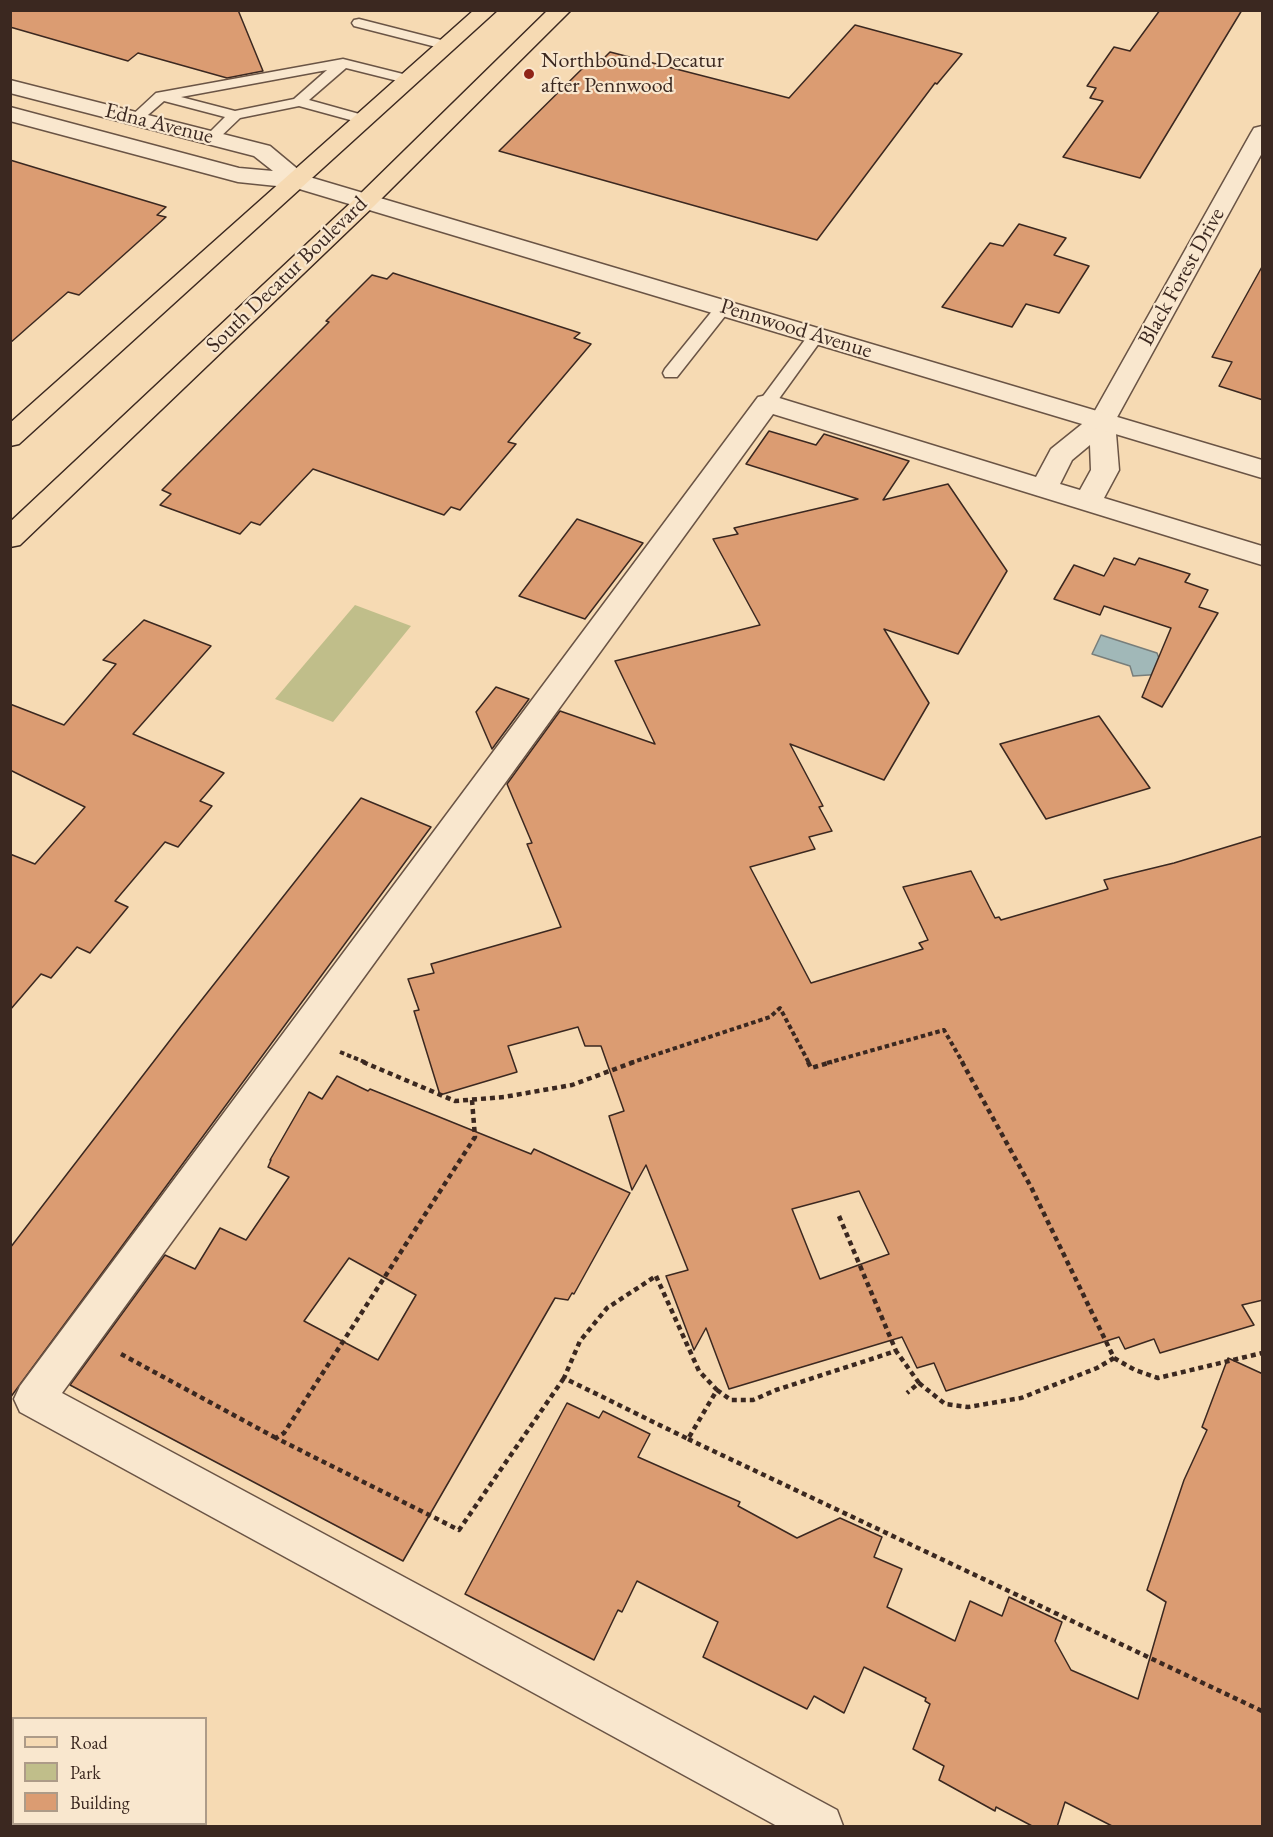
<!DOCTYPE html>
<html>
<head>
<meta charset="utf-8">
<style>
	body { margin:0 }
	#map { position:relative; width:1273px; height:1837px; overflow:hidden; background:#f6dab3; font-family:"EB Garamond",serif }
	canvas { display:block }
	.frame { position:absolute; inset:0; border:12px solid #3b2820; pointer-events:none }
	.legend { position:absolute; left:12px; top:1717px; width:195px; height:108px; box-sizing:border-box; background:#f9e7ce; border:2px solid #ad9b88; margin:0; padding:8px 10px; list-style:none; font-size:18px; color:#3b2820 }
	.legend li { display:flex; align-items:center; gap:12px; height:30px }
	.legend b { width:30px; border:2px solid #ad9b88 }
</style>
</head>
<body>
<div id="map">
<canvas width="1273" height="1837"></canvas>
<div class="frame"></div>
<ul class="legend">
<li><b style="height:8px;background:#f6dab3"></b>Road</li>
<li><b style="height:16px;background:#c0be8a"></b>Park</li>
<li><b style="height:16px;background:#db9c72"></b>Building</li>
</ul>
</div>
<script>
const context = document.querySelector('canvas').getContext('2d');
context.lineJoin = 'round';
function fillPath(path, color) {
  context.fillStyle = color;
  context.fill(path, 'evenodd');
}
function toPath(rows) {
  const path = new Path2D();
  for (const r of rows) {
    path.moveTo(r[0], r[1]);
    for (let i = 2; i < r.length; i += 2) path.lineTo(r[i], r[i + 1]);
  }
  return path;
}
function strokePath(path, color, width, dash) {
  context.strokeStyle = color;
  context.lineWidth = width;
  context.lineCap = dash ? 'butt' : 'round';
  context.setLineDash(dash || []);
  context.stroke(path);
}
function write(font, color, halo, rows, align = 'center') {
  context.font = font + ' "EB Garamond",serif';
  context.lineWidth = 4.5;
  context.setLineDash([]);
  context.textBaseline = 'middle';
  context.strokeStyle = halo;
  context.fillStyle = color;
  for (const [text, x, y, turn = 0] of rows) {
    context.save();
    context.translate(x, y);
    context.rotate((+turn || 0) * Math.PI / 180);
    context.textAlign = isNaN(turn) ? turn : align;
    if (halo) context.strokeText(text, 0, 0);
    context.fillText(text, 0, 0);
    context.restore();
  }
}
fillPath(toPath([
	[355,605,411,626,333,722,275,699]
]), '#c0be8a');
const water = toPath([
	[1101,635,1157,653,1165,674,1133,676,1130,666,1092,654,1101,635]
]);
fillPath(water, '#a1b8b8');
strokePath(water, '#787e7b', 1.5);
const building = toPath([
	[10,10,238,10,263,71,227,78,138,53,128,61,10,27,10,10],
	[1160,10,1242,10,1140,178,1063,157,1103,101,1090,98,1096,88,1087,86,1114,47,1130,51,1160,10],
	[855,25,962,54,937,84,935,83,817,240,499,151,591,60,600,62,610,52,789,98,855,25],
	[10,160,166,207,157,215,166,217,79,295,68,292,10,343,10,160],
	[1019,224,1066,238,1054,255,1089,266,1059,313,1026,304,1012,327,942,307,990,243,1003,246,1019,224],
	[1263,265,1263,400,1219,386,1232,362,1212,357,1263,265],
	[393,273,580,333,574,338,591,344,508,442,516,444,460,510,451,507,444,515,313,469,260,525,251,522,240,534,160,505,171,494,162,490,329,322,326,321,372,275,387,279,393,273],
	[769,431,816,445,824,434,909,461,883,500,948,484,1007,571,958,654,884,629,929,703,884,780,790,744,823,806,819,807,832,831,809,837,815,849,750,867,811,983,923,949,919,943,928,940,903,887,971,871,995,918,999,917,1001,920,1108,889,1104,880,1174,863,1263,836,1263,1300,1242,1305,1254,1325,1160,1353,1154,1339,1125,1349,1119,1337,946,1391,934,1363,917,1368,902,1337,729,1389,706,1328,694,1350,666,1276,688,1270,646,1165,632,1190,609,1116,624,1111,601,1046,585,1046,578,1027,508,1046,517,1072,440,1095,414,1011,419,1010,408,979,434,973,431,964,561,927,527,844,532,843,507,784,560,711,655,744,615,661,760,625,713,539,738,534,734,528,858,499,746,464,769,431],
	[859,1191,889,1254,820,1279,792,1209,859,1191],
	[577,519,643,543,585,619,519,596,577,519],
	[1114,558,1135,565,1139,558,1190,574,1185,582,1208,590,1199,607,1218,613,1162,707,1142,697,1171,628,1104,606,1100,615,1054,599,1074,565,1104,576,1114,558],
	[144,620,211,646,133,734,224,773,200,801,212,806,178,847,165,842,115,901,128,907,90,953,77,947,51,978,41,974,10,1010,10,854,35,864,85,807,10,770,10,704,64,725,116,664,103,660,144,620],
	[496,687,529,699,492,749,476,712,496,687],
	[1099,716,1150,788,1046,819,1000,744,1099,716],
	[361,798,431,827,10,1398,10,1248,181,1026,361,798],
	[337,1076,368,1091,370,1089,531,1154,534,1149,630,1193,574,1294,572,1293,568,1300,555,1298,403,1561,70,1385,165,1255,195,1269,220,1228,246,1240,289,1177,268,1167,271,1160,270,1160,309,1092,322,1099,337,1076],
	[349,1258,416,1295,378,1360,304,1321,349,1258],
	[1228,1358,1263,1374,1263,1827,1114,1827,1065,1802,1057,1827,1034,1827,996,1807,995,1811,939,1780,944,1766,913,1749,930,1704,925,1701,926,1698,864,1667,844,1713,814,1696,807,1709,703,1657,718,1622,637,1581,622,1612,618,1610,594,1660,465,1594,567,1403,599,1418,603,1411,650,1434,638,1457,740,1502,738,1506,797,1538,840,1518,882,1537,874,1557,902,1569,887,1607,955,1641,970,1601,1002,1616,1009,1597,1062,1622,1055,1641,1071,1670,1138,1699,1166,1602,1147,1590,1184,1480,1207,1430,1202,1427,1228,1358]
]);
fillPath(building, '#db9c72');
strokePath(building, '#3b2820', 1.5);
const service = toPath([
	[359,19,453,43,455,46,448,50,354,26,352,23,354,20,359,19],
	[343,59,415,77,417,80,410,84,346,68,309,100,370,117,372,120,365,124,299,106,240,118,216,141,211,142,204,138,225,117,164,101,141,121,136,122,129,118,156,93,343,59],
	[327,70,294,99,235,111,181,97,327,70],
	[723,303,731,308,729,311,677,377,665,377,663,373,665,369,717,305,723,303],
	[816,331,822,333,824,336,822,339,773,407,761,407,759,403,761,399,810,333,816,331]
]);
const minor = toPath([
	[1262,126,1262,153,1115,421,1119,470,1104,498,1262,546,1262,565,773,414,62,1393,837,1810,843,1826,777,1826,20,1412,14,1399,20,1386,758,397,767,395,776,397,1036,477,1051,449,1092,416,1251,133,1254,128,1262,126],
	[1090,445,1091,470,1080,490,1060,484,1072,460,1090,445]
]);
const tertiary = toPath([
	[10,80,270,146,306,176,1262,460,1262,478,296,188,238,182,10,121,10,107,239,168,273,171,254,156,10,93,10,80]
]);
const primary = toPath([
	[474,10,497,10,19,444,10,446,10,423,474,10],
	[548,10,571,10,374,206,20,545,10,547,10,522,358,196,548,10]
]);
strokePath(service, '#6a5445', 3);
strokePath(minor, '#6a5445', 3);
strokePath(tertiary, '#6a5445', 3);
strokePath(primary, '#3b2820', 3);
strokePath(toPath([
	[340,1052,367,1063],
	[630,1063,770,1017,780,1008,809,1063],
	[827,1063,944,1030,963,1063]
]), '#3b2820', 4, [4.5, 3]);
strokePath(toPath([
	[363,1062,455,1101,504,1097,572,1085,634,1062],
	[808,1062,811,1068,832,1062],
	[472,1100,475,1137,284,1433,276,1438,459,1530,564,1378],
	[839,1216,896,1351],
	[656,1276,699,1371,717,1390,688,1439,564,1378,580,1341,607,1308,656,1276],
	[121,1354,276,1438],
	[1114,1358,1135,1370,1158,1378,1262,1353],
	[919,1383,945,1404,968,1407,1021,1398,1097,1368,1114,1358,1031,1187,962,1062],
	[717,1390,731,1400,753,1400,776,1390,896,1351,919,1383,907,1393],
	[688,1439,1262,1711]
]), '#3b2820', 4.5, [5, 4]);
fillPath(service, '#f9e7ce');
fillPath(minor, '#f9e7ce');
fillPath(tertiary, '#f9e7ce');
fillPath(primary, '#f6dab3');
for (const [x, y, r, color] of [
	[529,74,6,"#8f2418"]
]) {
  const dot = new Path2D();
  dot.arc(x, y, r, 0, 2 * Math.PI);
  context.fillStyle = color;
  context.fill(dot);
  strokePath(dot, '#f9e7ce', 2);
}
write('22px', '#3b2820', '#f9e7ce', [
	["Northbound Decatur",541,61],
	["after Pennwood",541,86]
], 'left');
write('22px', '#3b2820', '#f9e7ce', [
	["Edna Avenue",159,124,14],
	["South Decatur Boulevard",287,275,-44],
	["Black Forest Drive",1182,277,-61],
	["Pennwood Avenue",796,329,17]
]);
</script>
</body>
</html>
